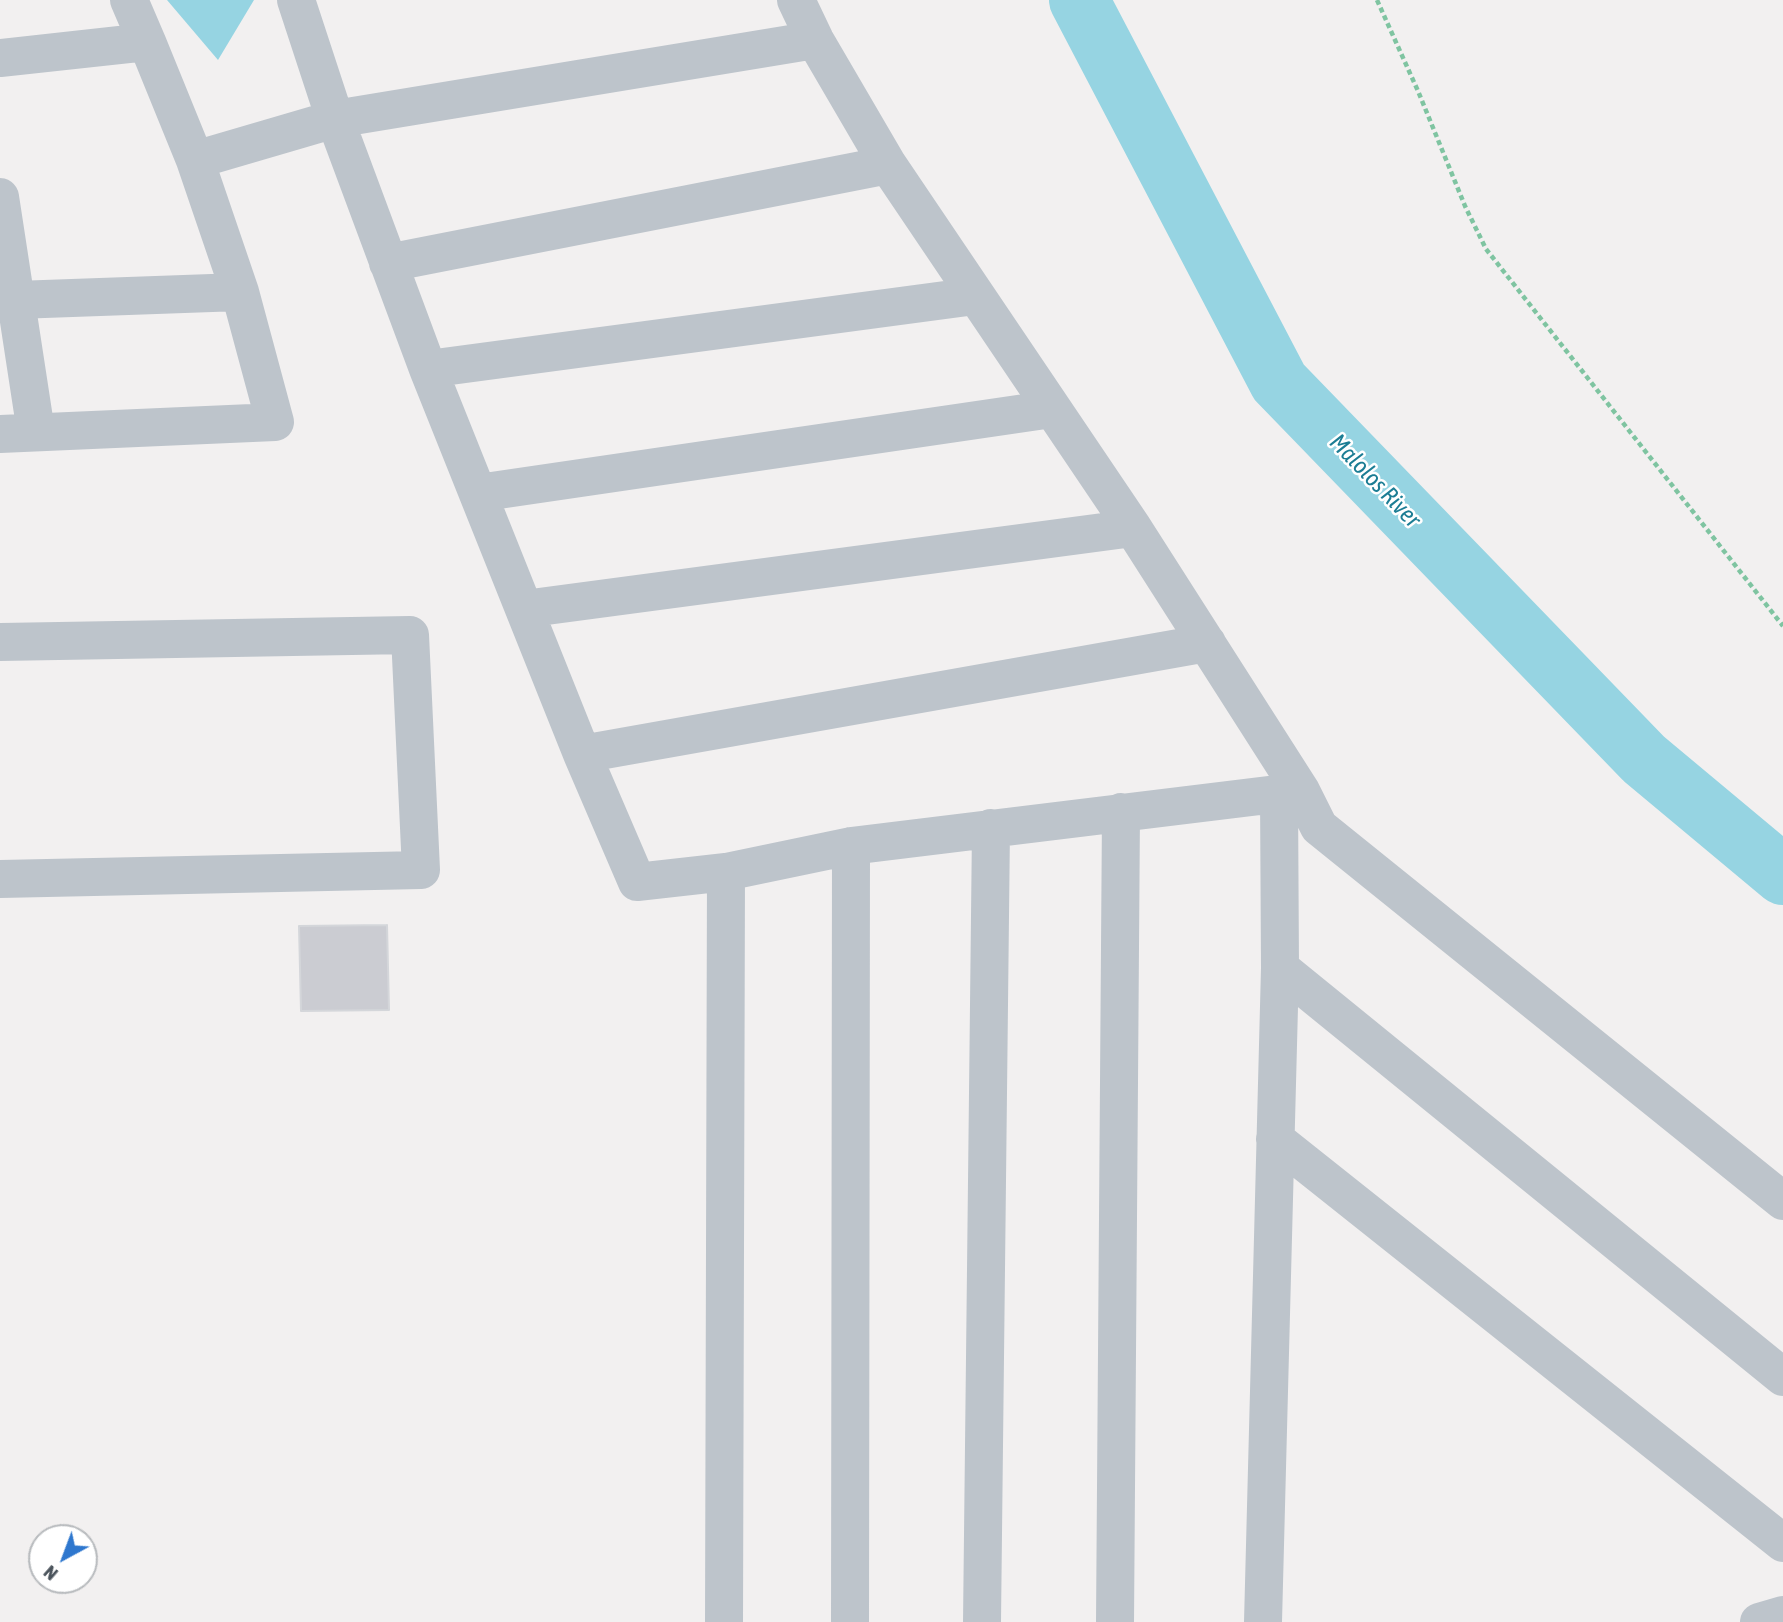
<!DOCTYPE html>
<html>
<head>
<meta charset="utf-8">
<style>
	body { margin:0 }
	#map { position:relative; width:1783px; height:1622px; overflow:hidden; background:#f2f0f0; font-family:"Asap Condensed",sans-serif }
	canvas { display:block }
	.north { position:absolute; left:28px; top:1524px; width:70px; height:70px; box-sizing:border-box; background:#fff; border:2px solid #b7babd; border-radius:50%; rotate:221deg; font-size:19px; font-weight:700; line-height:28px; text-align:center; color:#4a535b }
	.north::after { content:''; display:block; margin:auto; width:24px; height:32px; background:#2e77ce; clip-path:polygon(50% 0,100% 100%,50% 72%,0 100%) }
</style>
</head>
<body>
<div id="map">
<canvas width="1783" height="1622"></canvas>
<div class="north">N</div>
</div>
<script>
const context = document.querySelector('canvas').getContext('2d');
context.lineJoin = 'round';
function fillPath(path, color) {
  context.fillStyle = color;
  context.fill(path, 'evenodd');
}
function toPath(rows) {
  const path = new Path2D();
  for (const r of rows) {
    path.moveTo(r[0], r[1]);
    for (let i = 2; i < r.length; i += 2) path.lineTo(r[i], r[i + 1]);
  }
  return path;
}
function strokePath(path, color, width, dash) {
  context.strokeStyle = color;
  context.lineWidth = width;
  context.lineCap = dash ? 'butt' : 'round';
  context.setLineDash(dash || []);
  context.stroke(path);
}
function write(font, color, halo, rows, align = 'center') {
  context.font = font + ' "Asap Condensed",sans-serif';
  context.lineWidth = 5;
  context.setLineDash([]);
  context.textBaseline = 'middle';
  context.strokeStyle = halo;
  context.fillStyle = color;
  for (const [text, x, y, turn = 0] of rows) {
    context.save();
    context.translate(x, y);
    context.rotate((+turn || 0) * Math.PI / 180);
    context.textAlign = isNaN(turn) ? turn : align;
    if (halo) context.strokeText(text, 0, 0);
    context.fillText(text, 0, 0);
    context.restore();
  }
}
fillPath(toPath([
	[167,0,254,0,218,60]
]), '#96d4e2');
strokePath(toPath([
	[1079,0,1279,382,1644,759,1783,875]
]), '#96d4e2', 60);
const building = toPath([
	[387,925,389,1010,301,1011,299,926,387,925]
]);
fillPath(building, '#cbccd2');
strokePath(building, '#d4d6da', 2);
strokePath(toPath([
	[1377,0,1418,91,1465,206,1486,249,1783,626]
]), '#7fc4a1', 4.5, [5, 3.5]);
strokePath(toPath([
	[129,0,147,42],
	[796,0,815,40,888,165,1133,528,1301,791,1319,827,1783,1201],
	[815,40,335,119,428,369,582,754,637,882,726,872,851,846,1301,791],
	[0,58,147,42,195,160,240,292,275,422,0,434],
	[195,160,335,119,296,0],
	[0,197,36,432],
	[388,263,888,165],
	[16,300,240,292],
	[428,369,975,296],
	[478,493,1052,409],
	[524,609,1133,528],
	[0,642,410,635,421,870,0,879],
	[582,754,1207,643],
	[1280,968,1783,1377],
	[1275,1139,1783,1543],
	[724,1622,726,872],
	[850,1622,851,846],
	[982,1622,991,828],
	[1115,1622,1121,812],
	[1263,1622,1280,968,1279,793],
	[1759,1622,1783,1615]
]), '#bdc4cb', 38);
write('italic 24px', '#1c7d94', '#fff', [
	["Malolos River",1375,481,46]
]);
</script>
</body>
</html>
